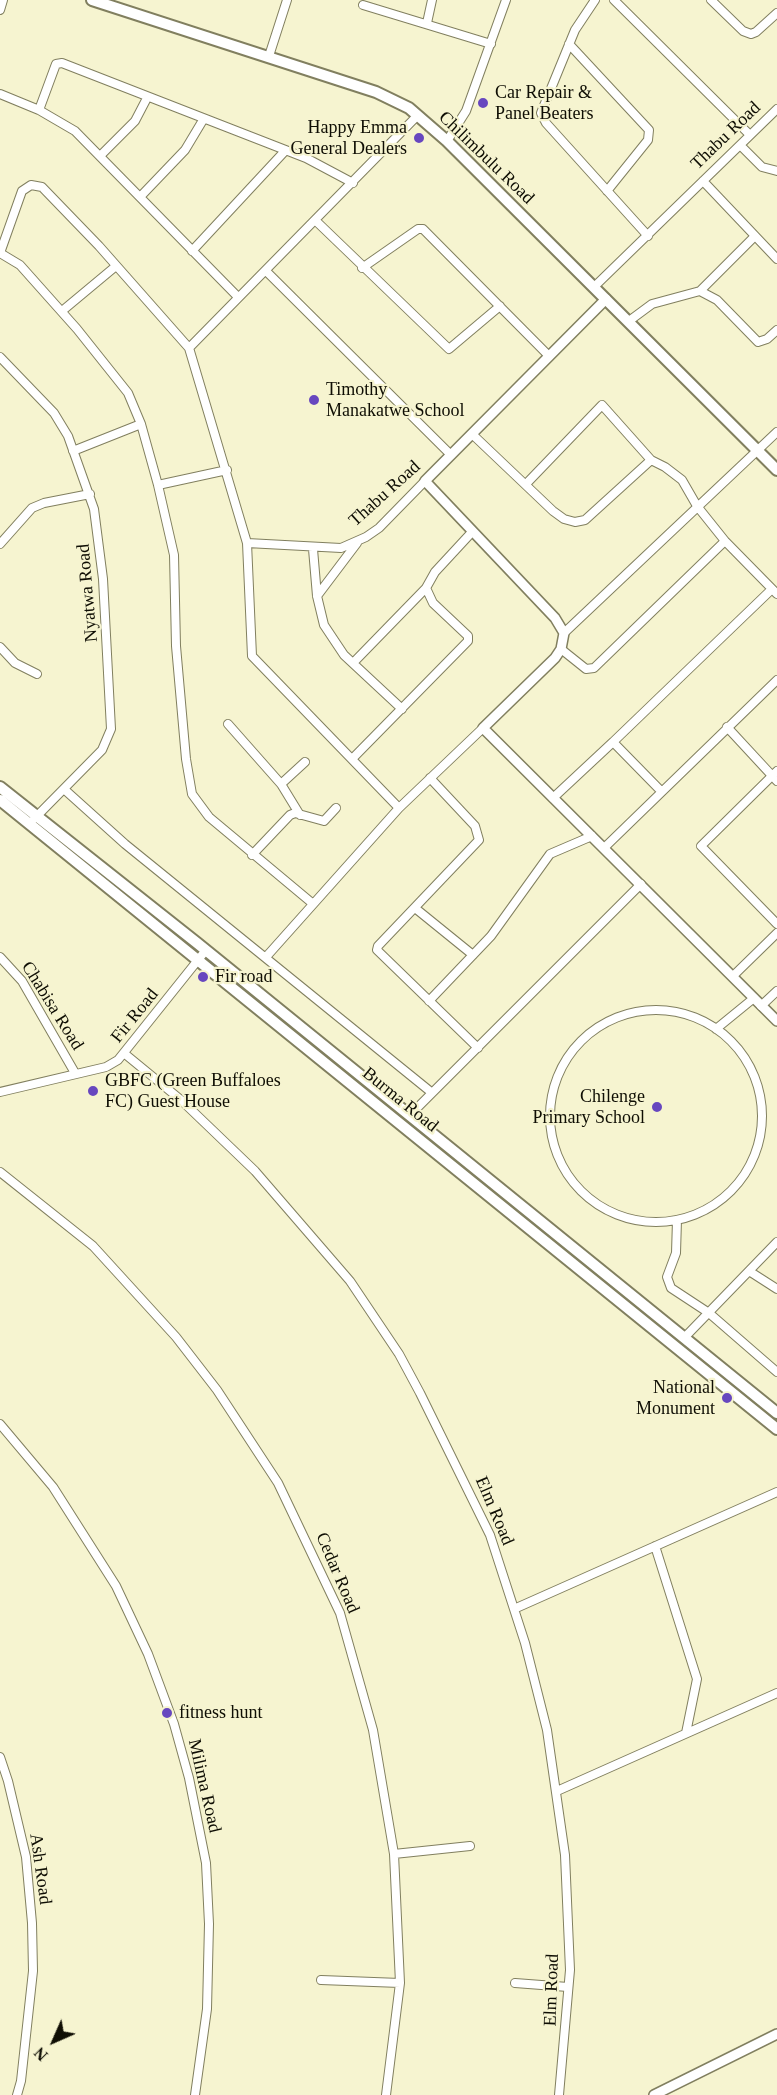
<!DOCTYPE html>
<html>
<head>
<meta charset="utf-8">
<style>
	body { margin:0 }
	#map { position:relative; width:777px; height:2095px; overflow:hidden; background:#f6f4d0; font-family:"Times New Roman",serif }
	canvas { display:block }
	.north { position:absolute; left:24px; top:2011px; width:60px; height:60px; -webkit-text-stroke:4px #f6f4d0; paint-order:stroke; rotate:225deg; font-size:16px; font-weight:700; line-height:24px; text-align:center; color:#0f0e04 }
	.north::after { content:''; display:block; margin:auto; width:21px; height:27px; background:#0f0e04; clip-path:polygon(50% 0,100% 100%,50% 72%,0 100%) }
</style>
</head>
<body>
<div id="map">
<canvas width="777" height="2095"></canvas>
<div class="north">N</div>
</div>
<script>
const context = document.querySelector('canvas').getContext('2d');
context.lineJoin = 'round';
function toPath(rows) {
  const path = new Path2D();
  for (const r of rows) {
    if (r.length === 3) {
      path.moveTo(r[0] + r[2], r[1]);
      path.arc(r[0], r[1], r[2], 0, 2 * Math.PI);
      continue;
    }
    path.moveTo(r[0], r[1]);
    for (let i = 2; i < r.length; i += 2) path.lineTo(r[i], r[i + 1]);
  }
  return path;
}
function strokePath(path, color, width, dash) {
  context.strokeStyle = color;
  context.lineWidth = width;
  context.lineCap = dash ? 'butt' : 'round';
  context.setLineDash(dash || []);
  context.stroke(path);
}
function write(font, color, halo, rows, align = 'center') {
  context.font = font + ' "Times New Roman",serif';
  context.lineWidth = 4.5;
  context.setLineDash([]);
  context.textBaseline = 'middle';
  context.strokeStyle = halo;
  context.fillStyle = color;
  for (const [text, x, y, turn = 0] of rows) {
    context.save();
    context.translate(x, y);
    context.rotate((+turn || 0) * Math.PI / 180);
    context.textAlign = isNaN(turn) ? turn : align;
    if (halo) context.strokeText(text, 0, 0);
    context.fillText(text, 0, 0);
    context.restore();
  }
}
const minor = toPath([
	[595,0,575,30,541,113,546,123,648,236],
	[614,0,750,135],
	[711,0,743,31,751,34,756,32,777,13],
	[363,5,491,44],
	[0,10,3,0],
	[427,23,432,0],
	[569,44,649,130,648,140,607,191],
	[269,56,287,0],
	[0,94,39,110,75,131,238,297],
	[39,110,56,64,62,63,306,158,353,183],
	[447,141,466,111,506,0],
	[740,145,762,167,777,171],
	[100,156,135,121,147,98],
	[703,181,777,259],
	[140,197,185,150,203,120],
	[316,221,449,349,500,306],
	[192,251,284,152],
	[0,253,20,265,77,329,128,393,141,424,158,485,174,555,176,646,186,759,192,794,209,817,312,903],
	[0,253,22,191,31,185,42,187,99,246,189,348,247,543,341,548,366,537,379,528,425,481],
	[362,268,418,229,423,229,549,356],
	[266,271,451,455],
	[595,286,777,109],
	[700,291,755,236],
	[62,311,116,266],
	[629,321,652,304,700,291,717,300,758,342,767,339,777,330],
	[189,348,418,115],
	[0,357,54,413,68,436,94,509,103,579,111,729,102,750,34,819],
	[472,434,553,511,564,519,575,522,585,520,651,460,665,467,682,480,697,506,725,541,777,594],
	[73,451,141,424],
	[526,484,602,405,651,460],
	[158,485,227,470],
	[247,543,252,656,399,808],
	[0,544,32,508,44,503,90,494],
	[313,549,317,596,324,625,344,655,402,709],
	[317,596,357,543],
	[564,633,777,432],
	[0,647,15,663,37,674],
	[561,649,586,669,594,668,725,541],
	[353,663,426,588],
	[228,724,281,784,300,815],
	[727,727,777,781],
	[613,742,772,589],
	[353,758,468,641,468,636,433,603,426,588,435,572,472,532],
	[777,771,701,846,777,924],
	[430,778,475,826,479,840,378,946,377,950,478,1048],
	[281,784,305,762],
	[65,790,125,844,431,1092],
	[553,798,613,742,661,791],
	[604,848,777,680],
	[252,855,290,815,295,813,324,821,336,808],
	[415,908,473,955],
	[0,957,22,981,75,1073],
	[266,957,399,808,483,728],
	[733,976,777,933],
	[429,1001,491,936,550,854,592,836],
	[761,1006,777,991],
	[656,1116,106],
	[716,1029,754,998],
	[125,1054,181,1100,255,1171,350,1281,399,1354,420,1393,490,1535,525,1643,547,1730,565,1855,570,1970,559,2095],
	[0,1092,106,1067,118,1060,206,950],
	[410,1115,641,884],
	[0,1172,93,1246,176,1337,217,1390,278,1483,340,1613,373,1730,394,1854,400,1983,386,2095],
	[677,1220,676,1253,667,1277,671,1288,709,1313,777,1372],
	[749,1271,777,1289],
	[684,1338,777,1242],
	[0,1424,53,1487,116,1586,148,1654,174,1724,189,1778,206,1863,209,1924,207,2009,195,2095],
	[655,1546,697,1679,686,1733],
	[514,1609,777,1492],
	[0,1757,8,1781,26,1857,32,1923,33,1971,21,2081,17,2095],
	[557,1791,777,1693],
	[394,1854,470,1846],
	[321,1980,400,1983],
	[515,1983,568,1987]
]);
const tertiary = toPath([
	[606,299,425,481,555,618,564,633,561,649,555,658,483,728,777,1021],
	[654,2095,777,2034]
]);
const secondary = toPath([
	[92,0,376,92,409,108,447,141,777,470],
	[0,787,197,943,777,1413],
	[0,800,777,1429]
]);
strokePath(minor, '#817f5f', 10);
strokePath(tertiary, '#817f5f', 12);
strokePath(secondary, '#817f5f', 14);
strokePath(minor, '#fff', 8);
strokePath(tertiary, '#fff', 9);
strokePath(secondary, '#fff', 10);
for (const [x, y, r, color] of [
	[483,103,6,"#6747bf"],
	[419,138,6,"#6747bf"],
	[314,400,6,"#6747bf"],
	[203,977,6,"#6747bf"],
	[93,1091,6,"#6747bf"],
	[657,1107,6,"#6747bf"],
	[727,1398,6,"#6747bf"],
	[167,1713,6,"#6747bf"]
]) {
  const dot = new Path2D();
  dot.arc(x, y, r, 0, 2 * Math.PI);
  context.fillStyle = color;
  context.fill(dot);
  strokePath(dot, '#f6f4d0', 2);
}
write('18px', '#0f0e04', '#f6f4d0', [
	["Car Repair &",495,93],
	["Panel Beaters",495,114],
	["Happy Emma",407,128,"right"],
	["General Dealers",407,149,"right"],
	["Timothy",326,390],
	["Manakatwe School",326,411],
	["Fir road",215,977],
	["GBFC (Green Buffaloes",105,1081],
	["FC) Guest House",105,1102],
	["Chilenge",645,1097,"right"],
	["Primary School",645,1118,"right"],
	["National",715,1388,"right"],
	["Monument",715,1409,"right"],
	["fitness hunt",179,1713]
], 'left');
write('18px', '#0f0e04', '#f6f4d0', [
	["Thabu Road",726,136,-44],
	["Chilimbulu Road",486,158,44],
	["Thabu Road",385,494,-42],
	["Nyatwa Road",88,593,-95],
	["Chabisa Road",52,1006,58],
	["Fir Road",135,1016,-51],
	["Burma Road",400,1100,39],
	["Elm Road",494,1511,67],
	["Cedar Road",337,1573,67],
	["Milima Road",204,1786,77],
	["Ash Road",40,1869,82],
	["Elm Road",552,1990,-88]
]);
</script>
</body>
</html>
